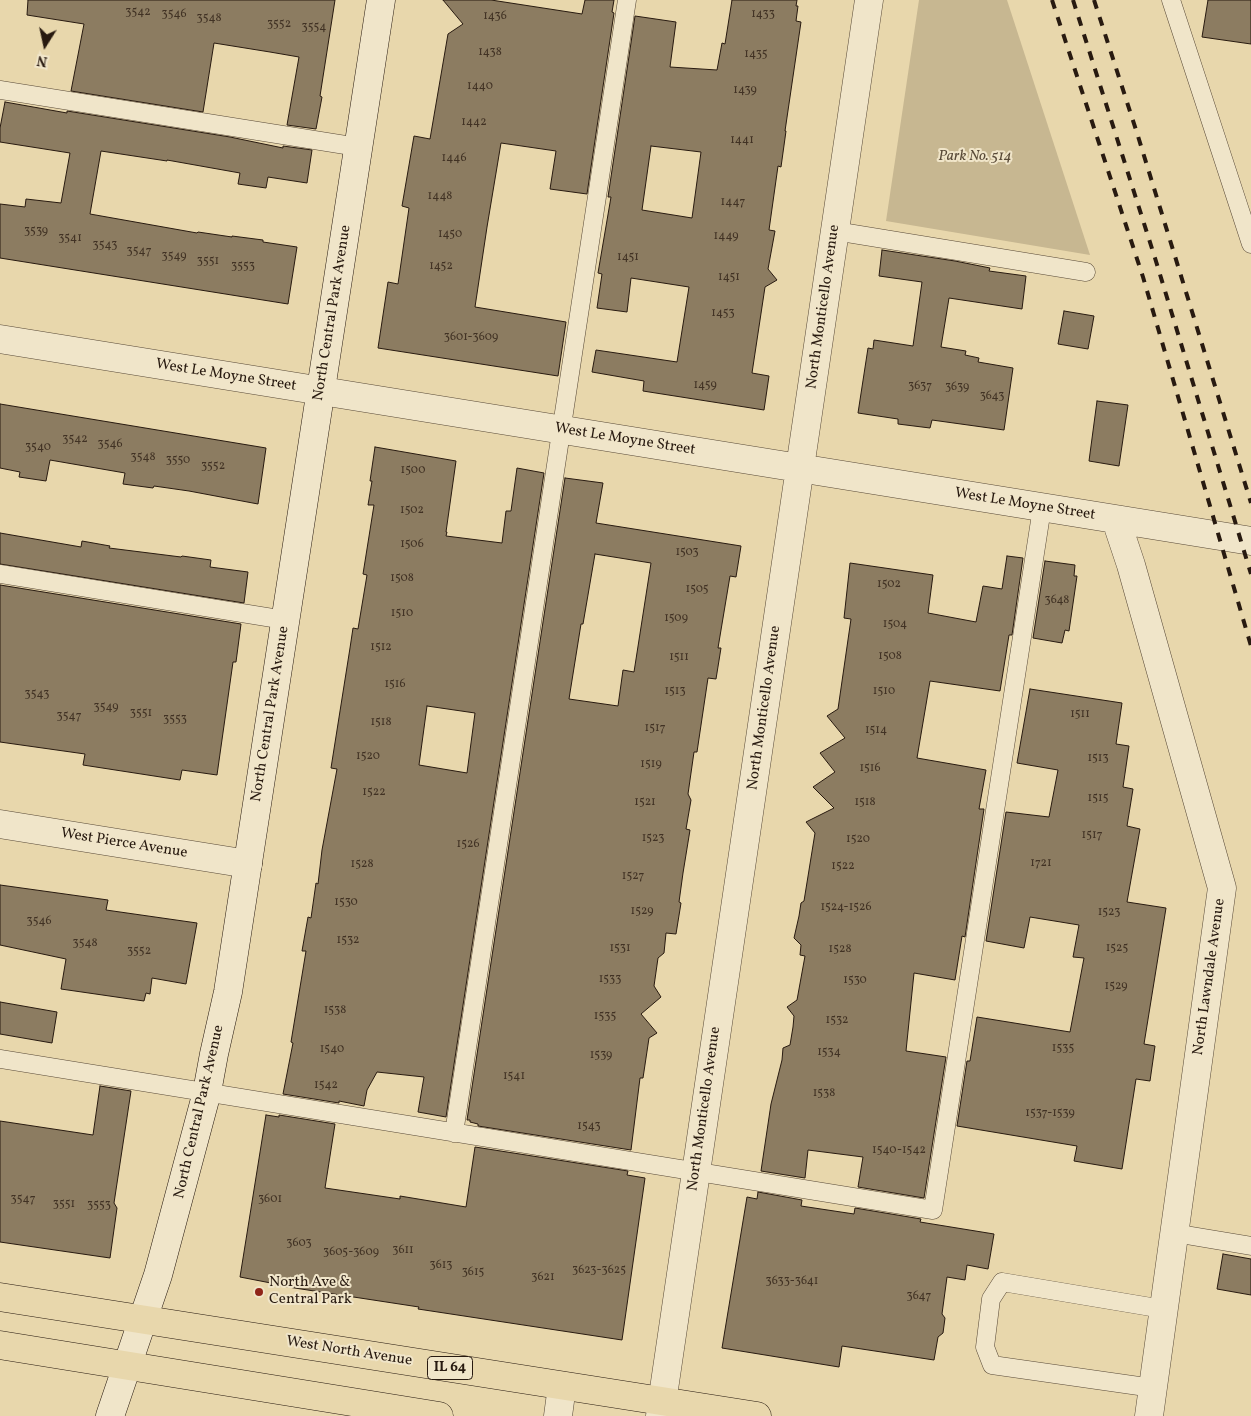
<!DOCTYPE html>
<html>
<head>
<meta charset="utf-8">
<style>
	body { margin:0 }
	#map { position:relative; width:1251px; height:1416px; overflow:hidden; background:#e8d7ac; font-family:Vollkorn,serif }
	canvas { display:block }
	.north { position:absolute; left:20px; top:20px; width:50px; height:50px; -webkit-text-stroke:4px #f0e5c9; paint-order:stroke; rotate:190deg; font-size:14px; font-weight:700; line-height:20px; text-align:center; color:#281a10 }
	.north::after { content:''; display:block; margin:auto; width:18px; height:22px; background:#281a10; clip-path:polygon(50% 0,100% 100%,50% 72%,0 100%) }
</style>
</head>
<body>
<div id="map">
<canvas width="1251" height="1416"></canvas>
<div class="north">N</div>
</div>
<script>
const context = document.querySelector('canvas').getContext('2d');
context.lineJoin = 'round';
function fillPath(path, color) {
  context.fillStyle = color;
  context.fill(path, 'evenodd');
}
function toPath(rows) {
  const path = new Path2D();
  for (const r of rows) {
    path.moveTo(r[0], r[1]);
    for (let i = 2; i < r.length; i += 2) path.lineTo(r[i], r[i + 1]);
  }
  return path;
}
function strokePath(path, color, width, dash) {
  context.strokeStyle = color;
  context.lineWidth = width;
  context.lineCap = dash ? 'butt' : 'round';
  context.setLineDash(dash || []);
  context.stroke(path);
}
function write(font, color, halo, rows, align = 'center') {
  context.font = font + ' Vollkorn,serif';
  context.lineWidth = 4;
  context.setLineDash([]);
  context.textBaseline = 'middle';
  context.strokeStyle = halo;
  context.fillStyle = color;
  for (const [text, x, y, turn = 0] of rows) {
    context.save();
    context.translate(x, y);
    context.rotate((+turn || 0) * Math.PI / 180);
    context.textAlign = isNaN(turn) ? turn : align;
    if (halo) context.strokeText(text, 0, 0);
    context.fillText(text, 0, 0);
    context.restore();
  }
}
fillPath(toPath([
	[919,0,1007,0,1090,255,886,221]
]), '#c7b791');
const building = toPath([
	[28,0,335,0,320,96,322,97,316,129,287,125,299,57,270,52,214,43,203,112,71,91,84,24,27,15,28,0],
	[443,0,491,0,582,14,585,0,614,0,612,12,614,13,587,194,550,189,556,151,501,143,487,227,475,307,566,322,558,376,378,348,388,282,398,284,409,208,402,206,414,136,430,139,448,34,463,24,443,0],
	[732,0,797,0,796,6,798,6,796,21,801,22,785,131,786,131,781,167,778,166,769,230,775,231,768,269,777,280,765,287,752,373,769,376,764,410,643,391,644,381,592,372,596,350,677,362,689,287,631,278,627,312,597,308,602,274,598,273,611,197,608,197,635,16,676,22,670,67,717,70,722,43,725,44,732,0],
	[651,146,701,152,692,218,642,210,651,146],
	[1208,0,1251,0,1251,44,1202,37,1208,0],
	[5,102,67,113,67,111,230,137,283,148,283,146,312,150,307,183,268,177,266,188,238,184,240,173,167,160,167,161,101,151,90,214,197,233,198,232,232,237,232,236,263,240,263,242,297,247,288,304,0,258,0,204,25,207,26,199,61,203,70,153,0,142,0,128,5,102],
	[882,250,955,261,990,268,989,271,1026,276,1022,309,949,298,941,347,966,351,965,355,979,358,978,362,1013,368,1004,430,932,420,930,428,898,424,898,419,858,413,868,348,873,349,874,340,913,346,922,282,879,276,882,250],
	[1064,311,1094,316,1088,349,1058,344,1064,311],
	[1097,401,1128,405,1119,466,1089,461,1097,401],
	[0,404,266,448,258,504,189,491,154,486,153,488,123,484,125,473,50,460,46,481,19,477,20,472,0,468,0,404],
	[375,447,456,461,446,532,447,532,446,536,502,543,506,511,511,511,517,468,544,473,446,1117,418,1112,424,1077,377,1072,367,1090,364,1106,339,1101,339,1103,283,1094,293,1043,291,1042,306,951,302,951,308,917,311,918,316,883,318,884,322,850,337,769,331,768,350,648,353,628,358,629,367,575,363,574,374,505,368,505,372,481,370,481,375,447],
	[427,706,475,713,467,773,419,765,427,706],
	[565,478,603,483,596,523,741,546,736,577,730,576,718,648,721,648,716,679,708,678,697,752,694,752,688,794,691,800,686,829,690,830,683,873,679,902,681,903,676,934,666,933,664,953,658,958,654,986,661,997,641,1014,657,1033,649,1038,643,1078,640,1078,631,1150,478,1126,478,1124,470,1122,470,1120,467,1120,565,478],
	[595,554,651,563,634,672,623,670,618,706,569,699,581,624,583,624,595,554],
	[0,533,81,547,82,541,110,546,109,548,181,557,182,556,211,560,210,567,248,572,244,603,0,564,0,533],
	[1007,556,1023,558,1012,635,1009,635,1000,691,930,681,917,758,986,770,979,809,984,809,965,937,962,936,955,980,914,973,906,1051,946,1057,924,1198,858,1187,863,1157,808,1150,805,1178,761,1171,771,1104,782,1060,783,1048,790,1045,793,1027,794,1016,787,1007,797,1000,805,956,800,955,801,945,794,938,799,916,801,903,804,901,815,833,806,822,834,808,813,787,835,772,820,753,845,738,827,716,838,709,851,619,844,618,850,563,933,575,928,613,976,622,983,586,1002,589,1007,556],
	[1045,561,1075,565,1074,576,1077,576,1069,631,1065,630,1062,643,1033,638,1045,561],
	[0,585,241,624,236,662,233,662,217,775,182,770,180,780,83,765,85,754,0,742,0,585],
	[1030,689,1122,703,1116,744,1129,746,1123,787,1133,789,1127,826,1140,829,1127,902,1166,908,1144,1044,1155,1046,1150,1081,1136,1079,1122,1169,1074,1161,1077,1146,957,1126,967,1061,970,1061,977,1017,1070,1032,1084,958,1073,957,1079,925,1030,917,1024,948,986,941,1006,812,1049,817,1058,770,1017,763,1030,689],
	[0,885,108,900,106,910,197,923,186,984,152,978,150,994,146,993,144,1001,61,989,66,959,0,945,0,885],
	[0,1002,57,1012,52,1043,0,1034,0,1002],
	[100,1086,131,1091,114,1203,117,1208,110,1258,0,1242,0,1121,93,1135,100,1086],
	[266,1115,279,1117,279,1115,335,1124,325,1188,400,1199,400,1196,466,1207,475,1147,628,1171,627,1175,645,1178,622,1340,418,1309,419,1307,275,1285,276,1284,240,1277,266,1115],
	[758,1192,802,1200,801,1206,854,1214,855,1208,921,1219,920,1222,994,1234,988,1269,967,1265,965,1280,947,1277,942,1314,945,1318,943,1333,938,1337,934,1360,842,1346,839,1367,722,1348,747,1197,757,1199,758,1192],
	[1223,1254,1251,1259,1251,1295,1217,1289,1223,1254]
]);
fillPath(building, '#8c7c61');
strokePath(building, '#281a10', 1);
const lane = toPath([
	[1171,0,1251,244],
	[0,90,358,147],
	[835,231,1086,272],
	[0,574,285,620],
	[0,1059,933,1210,1042,508],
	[454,1133,627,0],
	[1174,1233,1251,1246],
	[1153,1388,992,1365,985,1347,991,1299,1002,1282,1163,1309]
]);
const street = toPath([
	[0,339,1251,541],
	[1116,520,1131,565,1222,888,1149,1416],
	[0,824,248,864],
	[558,1416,562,1386],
	[660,1416,869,0]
]);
const secondary = toPath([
	[110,1416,158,1275,207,1092,214,1054,228,992,381,0]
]);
const primary = toPath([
	[0,1297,757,1416],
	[0,1345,439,1416]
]);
strokePath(lane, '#584937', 19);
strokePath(street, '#584937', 29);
strokePath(secondary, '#281a10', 29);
strokePath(primary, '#281a10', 29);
strokePath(lane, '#f0e5c9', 18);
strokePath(street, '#f0e5c9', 28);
strokePath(secondary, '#f0e5c9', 28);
strokePath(primary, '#e8d7ac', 28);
strokePath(toPath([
	[1052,0,1143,277,1251,646],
	[1073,0,1155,258,1251,574],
	[1094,0,1137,133,1251,503]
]), '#281a10', 4, [9, 9]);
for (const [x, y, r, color] of [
	[259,1292,5,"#8f2418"]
]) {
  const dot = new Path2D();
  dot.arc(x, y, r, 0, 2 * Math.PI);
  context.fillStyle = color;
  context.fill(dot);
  strokePath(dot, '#f0e5c9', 2);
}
write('12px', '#413224', null, [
	["3542",138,13],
	["3546",174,15],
	["1433",763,15],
	["1436",495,17],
	["3548",209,19],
	["3552",279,25],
	["3554",314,28],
	["1438",490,53],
	["1435",756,55],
	["1440",480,87],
	["1439",745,91],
	["1442",474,123],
	["1441",742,141],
	["1446",454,159],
	["1448",440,197],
	["1447",733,203],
	["3539",36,232],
	["1450",450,235],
	["1449",726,237],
	["3541",70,239],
	["3543",105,246],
	["3547",139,252],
	["3549",174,257],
	["1451",628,258],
	["3551",208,262],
	["3553",243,267],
	["1452",441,267],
	["1451",729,278],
	["1453",723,314],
	["3601-3609",471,338],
	["1459",705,386],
	["3637",920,387],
	["3639",957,388],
	["3643",992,397],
	["3542",75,440],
	["3546",110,445],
	["3540",38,448],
	["3548",143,458],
	["3550",178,461],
	["3552",213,467],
	["1500",413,471],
	["1502",412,511],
	["1506",412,545],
	["1503",687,553],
	["1508",402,579],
	["1502",889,585],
	["1505",697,590],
	["3648",1057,601],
	["1510",402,614],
	["1509",676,619],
	["1504",895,625],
	["1512",381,648],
	["1508",890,657],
	["1511",679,658],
	["1516",395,685],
	["1513",675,692],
	["1510",884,692],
	["3543",37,695],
	["3549",106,708],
	["3551",141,714],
	["1511",1080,715],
	["3547",69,717],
	["3553",175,720],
	["1518",381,723],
	["1517",655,729],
	["1514",876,731],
	["1520",368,757],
	["1513",1098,759],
	["1519",651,765],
	["1516",870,769],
	["1522",374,793],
	["1515",1098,799],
	["1521",645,803],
	["1518",865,803],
	["1517",1092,836],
	["1523",653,839],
	["1520",858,840],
	["1526",468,845],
	["1721",1041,864],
	["1528",362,865],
	["1522",843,867],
	["1527",633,877],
	["1530",346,903],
	["1524-1526",846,908],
	["1529",642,912],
	["1523",1109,913],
	["3546",39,922],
	["1532",348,941],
	["3548",85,944],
	["1531",620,949],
	["1525",1117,949],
	["1528",840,950],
	["3552",139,952],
	["1533",610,980],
	["1530",855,981],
	["1529",1116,987],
	["1538",335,1011],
	["1535",605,1017],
	["1532",837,1021],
	["1535",1063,1049],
	["1540",332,1050],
	["1534",829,1053],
	["1539",601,1056],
	["1541",514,1077],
	["1542",326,1086],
	["1538",824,1094],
	["1537-1539",1050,1114],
	["1543",589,1127],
	["1540-1542",899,1151],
	["3547",23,1200],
	["3601",270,1200],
	["3551",64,1205],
	["3553",99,1206],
	["3603",299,1244],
	["3611",403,1251],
	["3605-3609",351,1253],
	["3613",441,1266],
	["3623-3625",599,1271],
	["3615",473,1273],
	["3621",543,1278],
	["3633-3641",792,1282],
	["3647",919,1297]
]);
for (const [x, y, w] of [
	[450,1368,45]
]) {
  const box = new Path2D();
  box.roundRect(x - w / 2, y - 11.5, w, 23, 4);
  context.fillStyle = '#f0e5c9';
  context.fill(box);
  strokePath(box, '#281a10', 1);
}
write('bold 14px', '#281a10', null, [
	["IL 64",450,1368]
]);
write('italic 15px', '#584937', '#f0e5c9', [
	["Park No. 514",975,157]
]);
write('15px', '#281a10', '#f0e5c9', [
	["North Monticello Avenue",824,307,-82],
	["North Central Park Avenue",333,313,-81],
	["West Le Moyne Street",226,376,9],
	["West Le Moyne Street",625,440,9],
	["West Le Moyne Street",1025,505,9],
	["North Monticello Avenue",765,708,-82],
	["North Central Park Avenue",271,714,-81],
	["West Pierce Avenue",124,844,9],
	["North Lawndale Avenue",1210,977,-82],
	["North Monticello Avenue",705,1109,-82],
	["North Central Park Avenue",200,1112,-77],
	["West North Avenue",349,1352,9]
]);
write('15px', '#281a10', '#f0e5c9', [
	["North Ave &",269,1283],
	["Central Park",269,1300]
], 'left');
</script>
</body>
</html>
